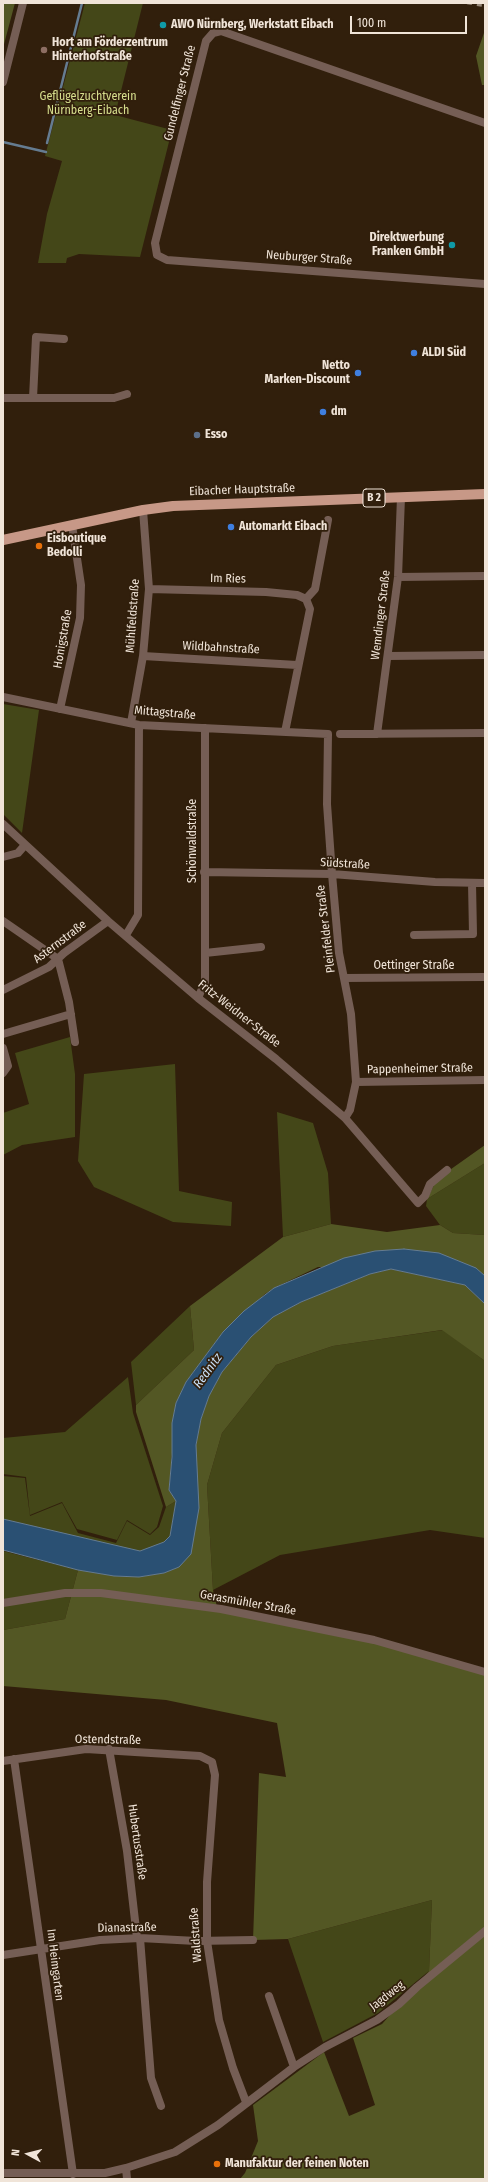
<!DOCTYPE html>
<html>
<head>
<meta charset="utf-8">
<style>
	body { margin:0 }
	#map { position:relative; width:488px; height:2182px; overflow:hidden; background:#311f0c; font-family:"Fira Sans Condensed",sans-serif }
	canvas { display:block }
	.frame { position:absolute; inset:0; border:4px solid #f0e4d8; pointer-events:none }
	.north { position:absolute; left:8px; top:2134px; width:40px; height:40px; -webkit-text-stroke:3px #311f0c; paint-order:stroke; rotate:277deg; font-size:11px; font-weight:700; line-height:16px; text-align:center; color:#f0e4d8 }
	.north::after { content:''; display:block; margin:auto; width:14px; height:18px; background:#f0e4d8; clip-path:polygon(50% 0,100% 100%,50% 72%,0 100%) }
	.scale { position:absolute; left:350px; top:16px; width:117px; height:18px; box-sizing:border-box; border:2px solid #f0e4d8; border-top:0; padding-left:5px; font-size:12px; line-height:14px; white-space:nowrap; color:#f0e4d8; -webkit-text-stroke:3px #311f0c; paint-order:stroke }
</style>
</head>
<body>
<div id="map">
<canvas width="488" height="2182"></canvas>
<div class="frame"></div>
<div class="north">N</div>
<div class="scale">100 m</div>
</div>
<script>
const context = document.querySelector('canvas').getContext('2d');
context.lineJoin = 'round';
function fillPath(path, color) {
  context.fillStyle = color;
  context.fill(path, 'evenodd');
}
function toPath(rows) {
  const path = new Path2D();
  for (const r of rows) {
    path.moveTo(r[0], r[1]);
    for (let i = 2; i < r.length; i += 2) path.lineTo(r[i], r[i + 1]);
  }
  return path;
}
function strokePath(path, color, width, dash) {
  context.strokeStyle = color;
  context.lineWidth = width;
  context.lineCap = dash ? 'butt' : 'round';
  context.setLineDash(dash || []);
  context.stroke(path);
}
function write(font, color, halo, rows, align = 'center') {
  context.font = font + ' "Fira Sans Condensed",sans-serif';
  context.lineWidth = 3.5;
  context.setLineDash([]);
  context.textBaseline = 'middle';
  context.strokeStyle = halo;
  context.fillStyle = color;
  for (const [text, x, y, turn = 0] of rows) {
    context.save();
    context.translate(x, y);
    context.rotate((+turn || 0) * Math.PI / 180);
    context.textAlign = isNaN(turn) ? turn : align;
    if (halo) context.strokeText(text, 0, 0);
    context.fillText(text, 0, 0);
    context.restore();
  }
}
fillPath(toPath([
	[85,3,143,3,115,115,172,130,140,257,79,254,67,258,66,263,38,263,47,214,62,161,45,156],
	[3,704,39,710,22,833,3,814],
	[70,1037,75,1074,75,1137,22,1145,3,1155,3,1113,29,1104,15,1053],
	[175,1064,179,1191,232,1202,231,1226,173,1222,94,1187,78,1161,84,1074],
	[277,1112,313,1123,328,1173,331,1224,283,1237],
	[485,1163,485,1235,453,1233,440,1225,426,1206,427,1199],
	[190,1306,194,1350,136,1405,131,1362],
	[443,1330,485,1361,485,1538,430,1530,280,1555,213,1590,207,1485,222,1433,276,1365,333,1346],
	[128,1377,133,1413,163,1506,157,1527,150,1534,127,1520,117,1540,77,1529,62,1502,30,1515,26,1477,3,1474,3,1438,65,1432],
	[3,1476,25,1478,30,1516,62,1503,78,1533,116,1543,127,1521,150,1535,159,1527,166,1507,176,1501,170,1536,164,1542,141,1552,3,1519],
	[3,1551,78,1570,65,1619,3,1630],
	[432,1900,429,1971,378,2013,323,2042,288,1939]
]), '#444718');
fillPath(toPath([
	[3,3,15,3,3,48],
	[485,30,485,85,482,85,476,56],
	[485,1145,485,1163,427,1199,437,1179],
	[331,1224,387,1232,440,1225,453,1233,485,1235,485,1276,476,1268,318,1267,274,1288,265,1294,223,1332,186,1382,176,1403,169,1490,176,1501,166,1507,136,1412,136,1405,194,1350,190,1306,283,1237],
	[391,1269,465,1285,485,1304,485,1361,442,1330,333,1346,276,1365,222,1433,207,1485,213,1590,218,1611,378,1644,485,1670,485,2179,240,2179,245,2173,258,2141,253,2105,324,2052,349,2116,375,2105,353,2038,382,2024,429,1971,432,1900,288,1939,253,1940,259,1773,286,1777,277,1723,166,1700,3,1686,3,1630,65,1619,78,1570,114,1576,139,1577,164,1573,179,1567,196,1471,196,1445,201,1419,209,1396,222,1372,251,1337,273,1317,301,1302,370,1274]
]), '#535724');
const water = toPath([
	[404,1249,439,1253,476,1268,485,1276,485,1304,465,1285,391,1269,370,1274,301,1302,273,1317,251,1337,222,1372,209,1396,201,1419,196,1445,199,1508,191,1554,179,1567,164,1573,139,1577,114,1576,78,1570,3,1550,3,1519,140,1551,164,1542,170,1536,176,1501,169,1490,172,1457,172,1423,176,1403,186,1382,223,1332,244,1311,274,1288,344,1258,375,1251,404,1249]
]);
fillPath(water, '#2a5073');
strokePath(water, '#657c91', 1);
strokePath(toPath([
	[3,142,46,152],
	[47,143,82,3]
]), '#657c91', 2.5);
strokePath(toPath([
	[3,82,23,3],
	[485,123,221,31,213,33,206,41,155,243,157,255,167,260,485,284],
	[3,398,114,398,127,394],
	[33,398,36,337,64,339],
	[398,577,485,576],
	[149,589,266,592,297,595,306,599,310,609,285,732],
	[306,599,315,589,328,520],
	[143,656,297,665],
	[388,656,485,655],
	[3,697,139,725,328,734,327,804,332,874,339,953,351,1014,356,1082,350,1110,345,1118],
	[60,709,80,618,81,585,72,525],
	[131,723,143,656,149,589,143,510],
	[340,734,485,733],
	[377,734,398,577,401,497],
	[3,824,108,921,198,998,276,1059,345,1118,418,1203,425,1196,430,1184,447,1170],
	[3,857,18,853,25,845],
	[204,872,332,874,435,882,485,883],
	[3,921,58,959,69,1002,75,1042],
	[126,935,138,915,139,725],
	[414,935,473,934,472,883],
	[205,953,261,947],
	[344,978,485,977],
	[3,990,49,967,64,953,108,921],
	[198,998,205,982,205,728],
	[3,1034,71,1014],
	[3,1048,8,1066,3,1073],
	[356,1082,485,1080],
	[3,1603,65,1593,101,1593,221,1609,374,1640,485,1672],
	[109,1749,127,1851,137,1938],
	[14,1759,73,2174],
	[3,1761,86,1749,200,1756,212,1762,215,1775,207,1882,207,1941,219,2020,233,2068,246,2102],
	[140,1938,151,2078,161,2106],
	[3,1955,100,1940,140,1938,196,1941,253,1940],
	[269,1996,294,2067],
	[126,2168,127,2179],
	[3,2173,105,2173,126,2168,175,2152,218,2125,294,2067,325,2047,377,2020,399,2004,417,1987,485,1931]
]), '#755e55', 8);
strokePath(toPath([
	[3,540,143,510,173,506,485,494]
]), '#c79887', 10);
strokePath(toPath([
	[467,3,485,6]
]), '#98897a', 2.5, [5, 5]);
for (const [x, y, r, color] of [
	[163,25,4,"#0f9aa8"],
	[44,50,4,"#8d6e63"],
	[452,245,4,"#0f9aa8"],
	[414,353,4,"#3f7fe0"],
	[358,373,4,"#3f7fe0"],
	[323,412,4,"#3f7fe0"],
	[197,435,4,"#5c6f8a"],
	[231,527,4,"#3f7fe0"],
	[39,546,4,"#e8710a"],
	[217,2164,4,"#e8710a"]
]) {
  const dot = new Path2D();
  dot.arc(x, y, r, 0, 2 * Math.PI);
  context.fillStyle = color;
  context.fill(dot);
  strokePath(dot, '#311f0c', 1.5);
}
for (const [x, y, w] of [
	[374,498,22]
]) {
  const box = new Path2D();
  box.roundRect(x - w / 2, y - 9, w, 18, 3);
  context.fillStyle = '#311f0c';
  context.fill(box);
  strokePath(box, '#f0e4d8', 1);
}
write('bold 11px', '#f0e4d8', null, [
	["B 2",374,498]
]);
write('bold 12px', '#f0e4d8', '#311f0c', [
	["AWO Nürnberg, Werkstatt Eibach",171,25],
	["Hort am Förderzentrum",52,43],
	["Hinterhofstraße",52,57],
	["Direktwerbung",444,238,"right"],
	["Franken GmbH",444,252,"right"],
	["ALDI Süd",422,353],
	["Netto",350,366,"right"],
	["Marken-Discount",350,380,"right"],
	["dm",331,412],
	["Esso",205,435],
	["Automarkt Eibach",239,527],
	["Eisboutique",47,539],
	["Bedolli",47,553],
	["Manufaktur der feinen Noten",225,2164]
], 'left');
write('12px', '#f0e4d8', '#311f0c', [
	["Gundelfinger Straße",180,93,-76],
	["Neuburger Straße",309,258,4],
	["Eibacher Hauptstraße",242,490,-2],
	["Im Ries",228,579,1],
	["Wemdinger Straße",381,615,-83],
	["Mühlfeldstraße",133,616,-86],
	["Honigstraße",63,639,-80],
	["Wildbahnstraße",221,648,3],
	["Mittagstraße",165,713,5],
	["Schönwaldstraße",193,841,-90],
	["Südstraße",345,864,3],
	["Pleinfelder Straße",326,929,-97],
	["Asternstraße",60,942,-37],
	["Oettinger Straße",414,966],
	["Fritz-Weidner-Straße",239,1014,38],
	["Pappenheimer Straße",420,1069,-1],
	["Gerasmühler Straße",248,1603,10],
	["Ostendstraße",108,1740,1],
	["Hubertusstraße",137,1842,82],
	["Dianastraße",127,1928,-1],
	["Waldstraße",196,1935,-94],
	["Im Heimgarten",55,1965,83],
	["Jagdweg",387,1996,-38]
]);
write('12px', '#d6de8d', '#311f0c', [
	["Geflügelzuchtverein",88,97],
	["Nürnberg-Eibach",88,111]
]);
write('italic 13px', '#c7dff7', '#311f0c', [
	["Rednitz",208,1371,-54]
]);
</script>
</body>
</html>
